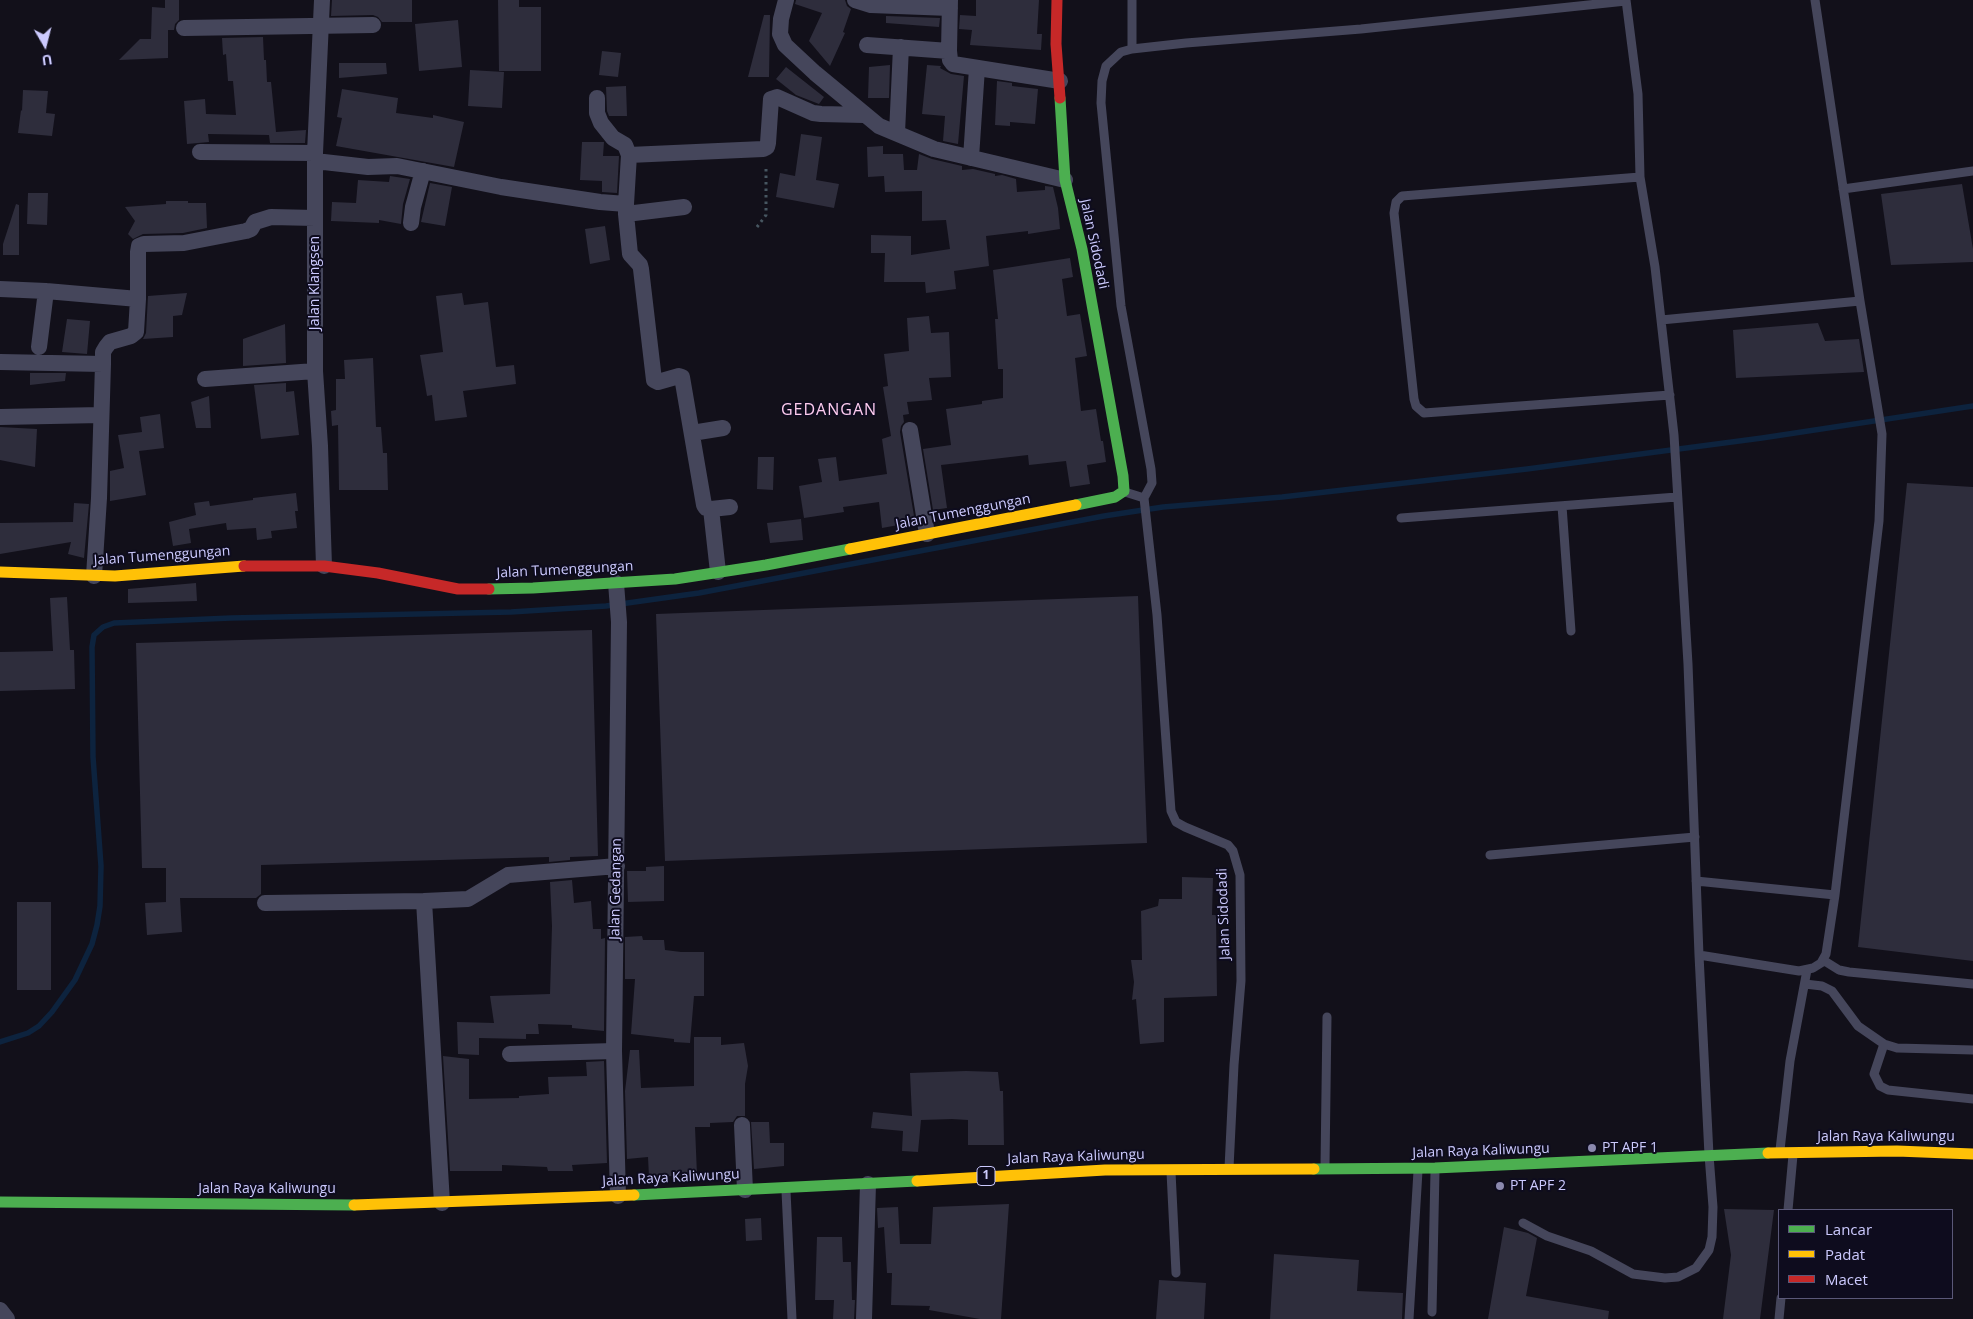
<!DOCTYPE html>
<html>
<head>
<meta charset="utf-8">
<style>
	body { margin:0 }
	#map { position:relative; width:1973px; height:1319px; overflow:hidden; background:#12101a; font-family:"Open Sans",sans-serif }
	canvas { display:block }
	.legend { position:absolute; left:1778px; top:1209px; width:175px; height:90px; box-sizing:border-box; background:#0e0c1e; border:1px solid #5a5878; margin:0; padding:6px 9px; list-style:none; font-size:15px; color:#cccafe }
	.legend li { display:flex; align-items:center; gap:10px; height:25px }
	.legend b { width:25px; border:1px solid #5a5878 }
	.north { position:absolute; left:20px; top:20px; width:50px; height:50px; -webkit-text-stroke:4px #0e0c1e; paint-order:stroke; rotate:172deg; font-size:14px; font-weight:700; line-height:20px; text-align:center; color:#cccafe }
	.north::after { content:''; display:block; margin:auto; width:18px; height:22px; background:#cccafe; clip-path:polygon(50% 0,100% 100%,50% 72%,0 100%) }
</style>
</head>
<body>
<div id="map">
<canvas width="1973" height="1319"></canvas>
<ul class="legend">
<li><b style="height:6px;background:#4caf50"></b>Lancar</li>
<li><b style="height:6px;background:#ffc107"></b>Padat</li>
<li><b style="height:6px;background:#c62828"></b>Macet</li>
</ul>
<div class="north">U</div>
</div>
<script>
const context = document.querySelector('canvas').getContext('2d');
context.lineJoin = 'round';
function toPath(rows) {
  const path = new Path2D();
  for (const r of rows) {
    path.moveTo(r[0], r[1]);
    for (let i = 2; i < r.length; i += 2) path.lineTo(r[i], r[i + 1]);
  }
  return path;
}
function strokePath(path, color, width, dash) {
  context.strokeStyle = color;
  context.lineWidth = width;
  context.lineCap = dash ? 'butt' : 'round';
  context.setLineDash(dash || []);
  context.stroke(path);
}
function fillPath(path, color) {
  context.fillStyle = color;
  context.fill(path, 'evenodd');
}
function write(font, color, halo, rows, align = 'center') {
  context.font = font + ' "Open Sans",sans-serif';
  context.lineWidth = 4;
  context.setLineDash([]);
  context.textBaseline = 'middle';
  context.strokeStyle = halo;
  context.fillStyle = color;
  for (const [text, x, y, turn = 0] of rows) {
    context.save();
    context.translate(x, y);
    context.rotate((+turn || 0) * Math.PI / 180);
    context.textAlign = isNaN(turn) ? turn : align;
    if (halo) context.strokeText(text, 0, 0);
    context.fillText(text, 0, 0);
    context.restore();
  }
}
strokePath(toPath([
	[0,1042,28,1033,39,1026,52,1012,75,980,92,944,97,925,100,906,101,866,93,757,92,647,94,635,103,627,114,623,231,618,511,612,606,606,699,593,1104,516,1163,507,1282,497,1527,469,1762,438,1973,406]
]), '#0d233e', 5.5);
fillPath(toPath([
	[165,0,179,0,179,20,175,24,174,30,168,30,168,58,119,60,140,39,151,39,152,7,165,8],
	[332,0,412,0,412,22,382,22,378,17,373,15,331,16],
	[498,0,519,0,519,7,541,7,541,71,499,71],
	[796,0,845,0,847,6,851,9,843,32,845,33,830,66,809,41,822,13,795,4],
	[976,0,1039,0,1037,34,1042,34,1041,50,970,45,972,30,959,29,960,15,976,16],
	[764,15,770,15,769,77,748,77],
	[886,16,940,18,939,27,886,23],
	[458,20,462,67,419,71,415,24],
	[263,37,264,60,266,60,267,82,271,82,276,132,306,130,305,143,270,143,269,135,208,134,209,142,187,144,184,101,205,99,206,114,236,115,233,81,228,81,226,54,223,55,222,38],
	[602,51,621,53,618,77,599,75],
	[339,63,386,63,387,74,339,78],
	[890,65,889,98,868,98,869,67],
	[927,65,941,66,940,68,951,74,964,76,958,144,943,141,945,116,922,114],
	[786,67,824,97,819,104,796,95,776,79],
	[470,70,504,72,502,108,468,106],
	[997,81,1012,83,1012,86,1038,89,1035,124,1010,122,1010,126,995,125],
	[626,86,627,116,609,116,607,111,606,87],
	[342,89,398,98,396,113,433,118,433,115,464,122,454,167,336,146,342,118,337,117],
	[23,90,48,91,46,113,55,114,52,136,18,133,21,110,22,111],
	[801,134,822,137,816,180,839,184,834,208,776,197,780,173,795,176],
	[582,142,604,142,603,156,619,156,617,193,602,192,602,181,580,180],
	[883,146,883,154,903,154,904,170,917,170,919,154,932,159,962,166,962,170,973,169,995,174,995,176,1002,175,1016,179,1017,192,1045,190,1045,186,1053,187,1058,208,1060,229,1028,234,1028,231,986,236,989,266,954,271,956,289,926,293,925,282,884,282,885,253,871,253,871,235,911,236,911,255,950,249,946,220,922,221,922,191,885,192,884,176,868,177,867,147],
	[390,176,410,179,403,204,401,224,379,220,379,223,331,221,332,202,356,203,358,180,389,182],
	[430,183,452,187,445,226,421,222],
	[1962,184,1973,249,1973,262,1891,265,1881,194],
	[28,193,48,193,47,225,27,224],
	[166,201,188,201,188,203,206,203,207,228,183,233,143,234,133,239,128,234,135,221,125,207,166,204],
	[16,204,19,205,19,255,3,255,3,244],
	[605,226,610,260,590,264,585,229],
	[1070,258,1073,277,1062,279,1067,316,1080,314,1087,356,1075,358,1081,411,1096,409,1101,441,1103,441,1106,462,1087,465,1090,484,1070,487,1066,461,1029,465,1028,455,941,465,947,508,933,510,923,449,951,445,946,409,982,404,982,401,1003,398,1003,369,998,369,995,319,998,319,993,270],
	[187,293,182,315,173,316,173,337,143,339,146,333,148,296],
	[462,293,464,305,488,302,496,367,514,365,516,384,463,391,467,417,435,421,432,395,427,396,420,355,443,352,436,296],
	[929,316,931,333,949,332,951,377,929,378,932,400,907,402,909,414,903,415,904,422,901,426,900,432,915,522,882,528,879,502,843,507,844,512,804,518,799,486,822,482,818,459,836,457,839,481,887,474,882,439,891,436,883,387,888,386,884,354,909,351,907,318],
	[67,319,90,321,87,354,62,352],
	[1818,323,1825,341,1859,339,1864,372,1736,378,1733,330],
	[285,324,286,363,243,366,243,339],
	[373,358,376,427,381,427,383,453,387,453,388,490,339,490,338,425,332,426,331,411,336,410,336,379,345,379,344,360],
	[30,373,66,373,65,381,30,385],
	[286,383,286,392,294,391,299,435,261,439,254,385],
	[209,396,211,428,196,428,191,402],
	[160,414,164,448,139,451,146,495,110,501,110,471,124,468,118,435,142,432,140,417],
	[0,427,37,429,35,467,0,460],
	[758,457,774,457,773,490,757,489],
	[1907,483,1973,487,1973,961,1858,947],
	[296,493,298,511,295,511,297,528,271,531,272,538,257,540,256,528,227,530,226,523,189,529,191,543,173,546,169,522,196,515,194,503,209,501,210,506,253,500,253,498],
	[74,503,89,504,84,558,68,554,71,542,0,554,0,523,73,522],
	[801,519,803,540,770,543,767,523],
	[196,583,197,601,128,603,128,589],
	[1138,596,1147,843,665,861,656,614],
	[67,597,70,650,74,650,75,689,0,691,0,652,53,651,50,598],
	[592,630,598,856,570,857,570,860,549,862,549,857,261,865,261,894,256,898,180,898,182,932,147,935,145,903,166,902,166,868,142,868,136,643],
	[664,866,664,901,628,902,627,871,646,871,646,867],
	[1182,877,1213,878,1212,915,1216,915,1217,996,1164,998,1164,1042,1140,1044,1136,999,1132,1000,1134,982,1131,960,1142,960,1141,911,1158,906,1159,899,1182,899],
	[572,880,574,903,591,901,593,929,601,929,601,939,605,938,604,1031,572,1028,572,1025,538,1024,539,1034,526,1034,526,1039,479,1038,479,1055,458,1054,457,1022,494,1023,490,996,550,994,552,926,550,882],
	[17,902,51,902,51,990,17,990],
	[642,936,643,940,664,940,665,950,681,952,704,952,704,996,694,996,690,1043,674,1042,674,1039,631,1034,635,979,625,979,625,937],
	[694,1037,721,1037,721,1045,744,1043,748,1066,745,1084,745,1116,737,1116,733,1122,710,1123,710,1127,695,1127,697,1175,649,1177,648,1157,627,1159,625,1091,630,1050,639,1050,641,1088,694,1086],
	[443,1056,469,1059,469,1099,519,1098,519,1096,549,1094,548,1077,587,1076,586,1062,604,1061,607,1163,572,1165,573,1171,548,1171,547,1167,502,1165,502,1171,450,1171],
	[966,1071,998,1072,1000,1091,1003,1091,1004,1145,968,1145,968,1120,952,1119,921,1120,918,1152,902,1151,903,1131,871,1128,873,1112,912,1116,910,1073],
	[751,1122,769,1122,770,1143,784,1143,784,1166,754,1169],
	[1009,1204,1001,1319,980,1319,929,1310,930,1306,891,1305,892,1273,887,1273,884,1227,878,1228,877,1208,898,1207,900,1244,931,1244,933,1207],
	[1724,1209,1774,1210,1760,1319,1723,1319,1731,1255],
	[761,1218,762,1240,746,1241,745,1219],
	[1504,1227,1528,1233,1537,1238,1526,1296,1609,1311,1608,1319,1488,1319],
	[817,1237,842,1237,843,1262,851,1262,852,1300,855,1300,854,1319,833,1319,834,1300,815,1300],
	[1274,1254,1359,1260,1357,1291,1403,1293,1402,1319,1270,1319],
	[1159,1280,1206,1283,1204,1319,1156,1319]
]), '#2e2d3c');
strokePath(toPath([
	[757,227,766,215,766,165]
]), '#475661', 3, [2.5, 4]);
strokePath(toPath([
	[1132,0,1132,49],
	[1640,177,1402,196,1396,202,1394,213,1414,399,1416,406,1424,413,1670,395],
	[1843,189,1973,171],
	[1661,320,1860,301],
	[1125,492,1144,498,1157,615,1171,811,1176,822,1185,827,1228,845,1233,851,1240,875,1241,981,1234,1065,1229,1168],
	[1144,498,1152,483,1151,469,1121,306,1101,103,1102,81,1106,66,1121,52,1132,49,1186,43,1361,29,1626,1],
	[1562,506,1571,631],
	[1401,518,1677,497],
	[1490,855,1695,837],
	[1696,881,1835,895],
	[1699,955,1799,971,1813,968,1821,963,1826,954,1835,895,1879,521,1882,434,1860,301,1815,0],
	[1823,960,1839,970,1849,972,1973,984],
	[1805,984,1822,986,1832,991,1858,1026,1884,1044,1897,1048,1973,1050],
	[1884,1044,1874,1074,1880,1086,1888,1090,1973,1099],
	[1780,1150,1790,1061,1807,970],
	[1325,1165,1327,1017],
	[1171,1172,1176,1273],
	[786,1191,792,1319],
	[1788,1210,1793,1155],
	[1523,1223,1547,1236,1591,1251,1633,1274,1665,1278,1678,1277,1696,1268,1709,1250,1712,1237,1713,1207,1709,1155,1699,955,1688,664,1674,435,1655,267,1640,177,1638,94,1626,0],
	[1432,1312,1435,1171],
	[1409,1319,1418,1171],
	[1779,1319,1781,1298]
]), '#45465b', 9);
strokePath(toPath([
	[322,0,315,153,315,371,320,446,324,566],
	[786,0,781,19,780,34,785,45,815,73,879,126,934,149,1065,180],
	[855,0,871,5,950,8],
	[950,0,949,51,950,60,953,64,1060,81],
	[184,28,373,25],
	[867,45,949,51],
	[597,98,597,113,601,123,613,138,625,145,629,155,763,149,767,147,768,143,771,99,777,97,813,113,821,114,864,115],
	[897,133,901,47],
	[200,152,315,153],
	[971,158,977,68],
	[315,161,368,167,397,166,501,187,600,202,626,204,626,214,684,207],
	[626,204,629,155],
	[626,214,630,254,640,265,641,269,654,380,658,382,679,376,682,377,704,505,706,508,711,509,718,572],
	[411,223,413,207,423,171],
	[0,289,46,291,138,299],
	[39,347,46,291],
	[0,362,103,364,99,498,94,576],
	[103,364,103,352,106,347,110,342,131,336,136,332,138,299,138,252,139,246,144,244,184,243,246,231,251,229,255,222,271,217,315,218],
	[205,379,315,371],
	[0,417,101,415],
	[910,430,927,534],
	[692,433,723,428],
	[711,509,730,507],
	[616,583,619,622,614,1051,618,1196],
	[424,901,468,899,508,875,617,866],
	[265,903,424,901,442,1203],
	[510,1054,614,1051],
	[742,1125,745,1190],
	[0,1310,7,1319],
	[864,1319,868,1184]
]), '#45465b', 16);
strokePath(toPath([
	[1060,98,1065,180,1082,249,1123,476,1124,491,1115,497,1076,505],
	[489,589,533,588,675,579,766,565,850,549],
	[1314,1169,1435,1168,1768,1153],
	[634,1195,917,1181],
	[0,1202,354,1205]
]), '#4caf50', 11);
strokePath(toPath([
	[850,549,1076,505],
	[0,572,115,576,244,566],
	[1768,1153,1897,1151,1973,1154],
	[917,1181,1105,1170,1314,1169],
	[354,1205,634,1195]
]), '#ffc107', 11);
strokePath(toPath([
	[1057,0,1056,44,1060,98],
	[244,566,324,566,378,573,458,589,489,589]
]), '#c62828', 11);
for (const [x, y, r, color] of [
	[1592,1148,5,"#8b89ae"],
	[1500,1186,5,"#8b89ae"]
]) {
  const dot = new Path2D();
  dot.arc(x, y, r, 0, 2 * Math.PI);
  context.fillStyle = color;
  context.fill(dot);
  strokePath(dot, '#0e0c1e', 2);
}
for (const [x, y, w] of [
	[986,1176,18]
]) {
  const box = new Path2D();
  box.roundRect(x - w / 2, y - 9.5, w, 19, 4);
  context.fillStyle = '#0e0c1e';
  context.fill(box);
  strokePath(box, '#cccafe', 1);
}
write('bold 12px', '#cccafe', null, [
	["1",986,1176]
]);
write('14px', '#cccafe', '#0e0c1e', [
	["Jalan Sidodadi",1094,244,78],
	["Jalan Klangsen",315,283,-90],
	["Jalan Tumenggungan",963,512,-11],
	["Jalan Tumenggungan",162,556,-4],
	["Jalan Tumenggungan",565,570,-3],
	["Jalan Gedangan",616,889,-89],
	["Jalan Sidodadi",1224,914,-92],
	["Jalan Raya Kaliwungu",1886,1137],
	["Jalan Raya Kaliwungu",1481,1151,-2],
	["Jalan Raya Kaliwungu",1076,1157,-2],
	["Jalan Raya Kaliwungu",671,1178,-3],
	["Jalan Raya Kaliwungu",267,1189]
]);
write('14px', '#cccafe', '#0e0c1e', [
	["PT APF 1",1602,1148],
	["PT APF 2",1510,1186]
], 'left');
context.letterSpacing = '1px';
write('16px', '#feccf0', '#0e0c1e', [
	["GEDANGAN",829,410]
]);
context.letterSpacing = '0px';
</script>
</body>
</html>
